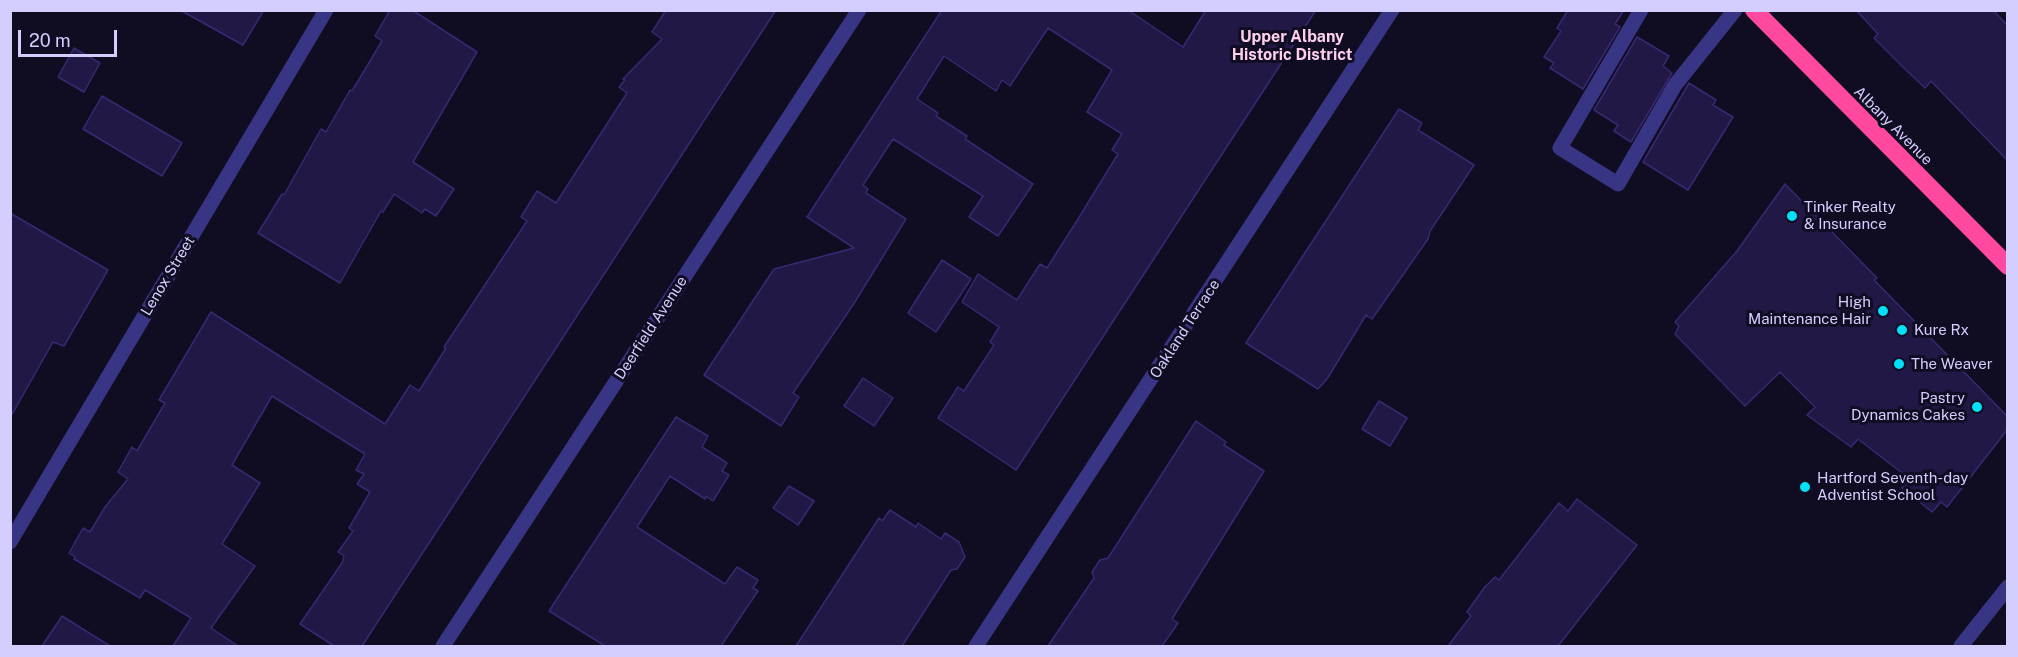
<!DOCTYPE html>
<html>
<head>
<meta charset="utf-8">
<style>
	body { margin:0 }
	#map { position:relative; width:2018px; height:657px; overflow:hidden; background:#100d23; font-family:"Public Sans",sans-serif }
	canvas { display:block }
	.frame { position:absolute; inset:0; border:12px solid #d4ceff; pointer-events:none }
	.scale { position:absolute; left:18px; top:30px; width:99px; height:27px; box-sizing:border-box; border:3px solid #d4ceff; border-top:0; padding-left:8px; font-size:18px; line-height:21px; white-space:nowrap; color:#d4ceff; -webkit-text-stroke:4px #100d23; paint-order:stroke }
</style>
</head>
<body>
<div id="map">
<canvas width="2018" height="657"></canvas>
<div class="frame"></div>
<div class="scale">20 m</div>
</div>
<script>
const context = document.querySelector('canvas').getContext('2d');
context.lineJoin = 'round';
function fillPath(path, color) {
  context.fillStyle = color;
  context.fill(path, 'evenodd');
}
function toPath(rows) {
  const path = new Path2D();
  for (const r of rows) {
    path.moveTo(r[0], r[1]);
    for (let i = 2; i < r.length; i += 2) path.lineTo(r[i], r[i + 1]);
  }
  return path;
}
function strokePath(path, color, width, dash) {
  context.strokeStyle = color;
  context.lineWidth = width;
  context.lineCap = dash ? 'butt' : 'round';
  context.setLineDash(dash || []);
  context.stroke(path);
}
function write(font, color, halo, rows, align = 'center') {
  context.font = font + ' "Public Sans",sans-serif';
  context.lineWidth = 6;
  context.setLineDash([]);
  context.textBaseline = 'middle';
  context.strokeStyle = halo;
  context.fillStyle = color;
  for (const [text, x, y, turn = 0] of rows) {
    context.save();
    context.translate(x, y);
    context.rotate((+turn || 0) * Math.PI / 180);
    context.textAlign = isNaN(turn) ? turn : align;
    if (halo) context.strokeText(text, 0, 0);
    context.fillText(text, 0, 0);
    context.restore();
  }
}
const building = toPath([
	[180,10,264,10,243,45,180,10],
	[390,10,412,10,477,52,413,162,454,189,436,216,425,209,422,213,394,194,383,212,381,211,340,283,258,233,282,194,284,195,321,129,326,132,350,90,352,91,382,41,375,36,390,10],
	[666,10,776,10,362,646,334,646,300,624,342,563,344,556,338,552,353,531,349,528,370,492,357,484,364,474,356,470,365,454,272,396,232,465,260,483,222,544,255,566,211,628,238,646,173,646,191,618,145,590,140,598,74,559,75,557,69,553,83,528,90,532,105,507,128,479,118,472,132,447,137,451,165,403,159,400,211,312,385,424,410,385,419,391,446,348,444,347,527,221,521,217,537,191,556,203,627,93,619,87,625,80,623,79,662,39,652,32,666,10],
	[942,10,1128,10,1183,47,1206,10,1316,10,1016,470,938,418,958,387,964,391,994,345,990,342,999,327,962,302,978,274,1017,300,1040,264,1047,268,1078,219,1118,154,1112,150,1122,134,1087,112,1112,70,1048,28,1010,86,1002,80,996,91,944,56,917,99,938,113,936,116,967,136,965,139,1033,184,998,236,969,217,983,196,893,139,863,185,868,189,866,193,906,219,853,305,793,393,799,397,781,426,704,375,774,269,854,248,807,217,942,10],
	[1568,10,1624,10,1615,24,1620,27,1583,89,1550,68,1554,63,1544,57,1561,31,1557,28,1568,10],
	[1856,10,1993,10,2007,25,2007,160,1931,81,1925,88,1905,69,1874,38,1878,34,1856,10],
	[1637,37,1669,56,1663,66,1672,73,1631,142,1614,131,1618,125,1594,110,1637,37],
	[74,48,100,63,84,92,58,77,74,48],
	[1689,83,1716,100,1713,105,1733,117,1688,190,1643,162,1689,83],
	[102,96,182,143,162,176,83,129,102,96],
	[1399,109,1422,123,1418,130,1474,165,1430,231,1428,239,1372,319,1366,315,1327,379,1318,389,1246,343,1399,109],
	[1785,184,1877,278,1874,280,2007,416,2007,430,1947,507,1941,502,1932,512,1902,488,1911,480,1858,439,1851,447,1807,415,1815,407,1780,372,1745,406,1675,334,1679,326,1675,322,1737,251,1785,184],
	[10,213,108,270,64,346,53,342,10,418,10,213],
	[942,260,971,279,936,332,908,313,942,260],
	[863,378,893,398,874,426,844,406,863,378],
	[1379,401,1407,418,1390,446,1362,429,1379,401],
	[676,417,708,436,702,447,727,463,722,471,729,475,713,501,706,496,705,499,670,476,637,527,725,584,737,567,758,580,753,588,758,591,721,646,605,646,549,611,676,417],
	[1196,421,1226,442,1224,445,1264,471,1172,619,1178,623,1162,646,1048,646,1094,578,1092,572,1100,560,1108,558,1196,421],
	[789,486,814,501,798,525,773,508,789,486],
	[1577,499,1637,545,1558,646,1448,646,1471,616,1467,612,1484,588,1495,577,1499,580,1559,503,1568,511,1577,499],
	[890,510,916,527,918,523,941,539,945,533,959,542,965,557,957,569,951,570,902,646,796,646,879,518,882,521,890,510],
	[62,616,110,646,42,646,62,616]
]);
fillPath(building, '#211845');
strokePath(building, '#372972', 1.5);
strokePath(toPath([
	[1641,10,1560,148,1618,184,1675,85,1735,10]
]), '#383584', 15);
strokePath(toPath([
	[10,542,326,10],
	[443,646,859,10],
	[976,646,1392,10],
	[1961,646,2008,587]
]), '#383584', 15);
strokePath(toPath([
	[1754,10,2008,266]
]), '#ff49a0', 18);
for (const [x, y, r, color] of [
	[1792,216,6,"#00e0f9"],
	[1883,311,6,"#00e0f9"],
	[1902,330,6,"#00e0f9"],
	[1899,364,6,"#00e0f9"],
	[1977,407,6,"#00e0f9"],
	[1805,487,6,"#00e0f9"]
]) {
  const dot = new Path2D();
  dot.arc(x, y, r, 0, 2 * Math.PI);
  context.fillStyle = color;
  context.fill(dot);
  strokePath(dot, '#100d23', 2);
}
write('15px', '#d4ceff', '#100d23', [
	["Albany Avenue",1893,126,45],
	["Lenox Street",168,276,-59],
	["Deerfield Avenue",651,328,-57],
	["Oakland Terrace",1185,329,-57]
]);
write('15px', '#d4ceff', '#100d23', [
	["Tinker Realty",1804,207],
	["& Insurance",1804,224],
	["High",1871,302,"right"],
	["Maintenance Hair",1871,319,"right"],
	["Kure Rx",1914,330],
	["The Weaver",1911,364],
	["Pastry",1965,398,"right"],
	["Dynamics Cakes",1965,415,"right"],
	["Hartford Seventh-day",1817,478],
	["Adventist School",1817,495]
], 'left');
write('bold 16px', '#ffd0ee', '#100d23', [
	["Upper Albany",1292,37],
	["Historic District",1292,55]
]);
</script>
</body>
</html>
